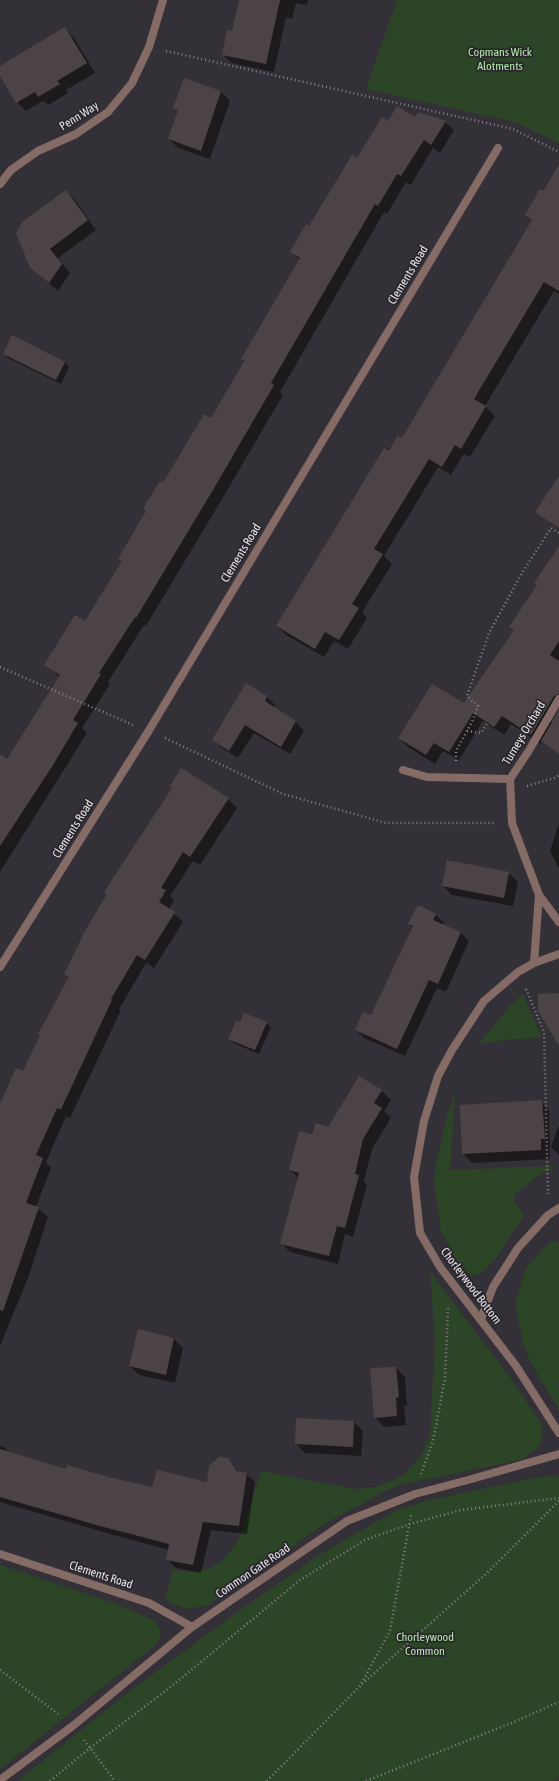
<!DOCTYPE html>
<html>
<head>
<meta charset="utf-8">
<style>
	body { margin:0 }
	canvas { display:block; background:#343037 }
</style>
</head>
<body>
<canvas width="559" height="1781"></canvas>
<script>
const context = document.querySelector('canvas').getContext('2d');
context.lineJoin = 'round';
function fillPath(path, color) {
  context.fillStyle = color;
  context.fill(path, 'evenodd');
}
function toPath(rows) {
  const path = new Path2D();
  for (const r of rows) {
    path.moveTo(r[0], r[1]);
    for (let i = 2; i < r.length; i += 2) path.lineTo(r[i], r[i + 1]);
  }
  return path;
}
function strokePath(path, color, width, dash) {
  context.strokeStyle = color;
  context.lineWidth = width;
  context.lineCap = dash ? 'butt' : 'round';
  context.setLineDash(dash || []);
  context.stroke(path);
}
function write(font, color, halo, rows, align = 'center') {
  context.font = font + ' "Asap Condensed",sans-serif';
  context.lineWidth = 3.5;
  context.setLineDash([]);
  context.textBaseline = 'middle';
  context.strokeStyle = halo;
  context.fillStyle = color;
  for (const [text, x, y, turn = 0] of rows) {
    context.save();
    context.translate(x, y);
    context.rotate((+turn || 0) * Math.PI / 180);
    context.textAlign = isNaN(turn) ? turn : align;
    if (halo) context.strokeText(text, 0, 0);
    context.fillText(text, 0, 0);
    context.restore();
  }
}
fillPath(toPath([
	[397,0,559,0,559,143,515,122,366,89],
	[523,994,542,1038,510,1039,479,1044,509,1007],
	[455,1092,450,1170,556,1166,538,1176,515,1194,514,1201,524,1215,495,1259,486,1269,479,1275,469,1275,454,1256,441,1231,438,1209,434,1181,437,1159,447,1116],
	[551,1241,559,1242,559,1409,532,1365,523,1343,515,1302,526,1268],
	[430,1272,509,1376,540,1422,543,1435,538,1447,522,1459,514,1461,399,1485,384,1492,327,1522,208,1605,187,1609,165,1600,173,1570,191,1572,210,1569,223,1560,235,1545,241,1534,261,1471,355,1489,377,1487,393,1480,404,1475,414,1464,422,1454,430,1436,435,1341],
	[553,1476,559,1478,559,1778,552,1781,18,1781,126,1694,232,1616,319,1555,397,1510,425,1501,539,1477],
	[0,1565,114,1603,155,1621,161,1631,158,1643,0,1769]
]), '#2d4527');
fillPath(toPath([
	[240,0,308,0,307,5,296,3,292,19,286,17,274,72,232,63,223,55,233,32],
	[65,29,74,38,95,73,66,90,68,93,48,105,43,101,26,111,17,102,0,74,0,67],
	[221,92,230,101,210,159,178,148,169,139,179,112,175,108],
	[415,118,445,122,454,130,440,153,433,148,411,185,406,182,387,214,384,212,280,392,283,395,222,499,146,626,144,625,108,682,110,684,82,728,87,733,0,872,0,755,7,760,60,677,46,665,85,623,123,562,120,559,164,484,211,420,245,361,243,358,300,260,291,252,357,159,389,122],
	[559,177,559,294,554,291,485,406,495,416,470,457,464,454,451,475,438,467,384,556,392,564,362,612,367,618,348,649,334,641,324,657,286,635,277,626,389,452,402,440,532,221,526,215,544,193],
	[66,191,75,200,96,230,58,258,70,273,58,291,31,268],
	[4,354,65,362,69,367,61,384,8,358],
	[559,548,559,700,547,717,553,723,559,724,559,754,542,741,541,744,511,724,504,735,483,721,459,760,443,751,435,764,408,747,399,738,465,705,515,631,511,627,538,586],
	[267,697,275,705,274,708,296,722,304,731,290,754,254,733,238,758,222,748,213,740],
	[228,799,237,808,200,865,193,861,170,896,174,900,169,909,183,922,154,968,146,963,119,1009,121,1010,70,1118,66,1116,46,1162,51,1168,36,1207,48,1217,28,1278,0,1346,0,1123,70,978,65,973],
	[559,823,559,869,550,851],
	[509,873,518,882,513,906,452,895,443,886],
	[418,906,436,915,444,923,442,925,461,933,469,941,446,992,437,988,405,1056,364,1038,356,1030,372,1017,413,928,409,924],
	[240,1023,266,1023,271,1027,259,1054,234,1043,230,1039],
	[359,1077,382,1091,391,1100,384,1111,391,1118,372,1149,364,1181,367,1185,353,1237,345,1234,338,1264,290,1252,281,1243,298,1178,290,1170,313,1135,329,1128],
	[540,1101,549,1110,550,1159,472,1163,463,1154],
	[559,1125,559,1155,551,1147],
	[139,1330,174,1339,183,1348,175,1383,139,1375,130,1366],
	[396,1368,405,1377,407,1406,404,1406,406,1425,384,1427,375,1417],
	[354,1422,363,1431,361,1456,305,1453,296,1444],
	[0,1446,4,1447,10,1453,67,1470,153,1489,208,1483,228,1459,240,1473,246,1474,255,1482,247,1534,211,1530,201,1573,176,1568,167,1559,169,1550,110,1534,0,1502]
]), '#0007');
fillPath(toPath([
	[239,0,280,0,266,64,222,55,227,30,232,31],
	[65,27,87,63,57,81,60,84,38,97,35,92,16,103,0,76,0,66],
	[184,78,221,91,201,151,168,139,178,110,173,108],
	[397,106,415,117,418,112,446,121,431,145,424,140,401,176,397,174,378,206,375,204,271,383,274,385,213,490,136,618,135,617,99,673,101,674,73,720,78,723,53,765,0,846,0,754,7,759,60,675,44,665,75,615,85,621,122,561,118,559,146,511,143,508,160,481,163,483,204,414,211,418,245,360,241,359,300,258,290,252,306,224,309,226,352,155,357,158,382,117,388,121],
	[559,165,559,291,544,282,474,399,486,406,461,449,455,445,442,467,429,459,374,549,383,554,352,604,359,608,339,640,325,632,315,649,276,626,384,448,389,451,397,436,402,438,532,220,525,215,540,189,543,191],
	[66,190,88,220,50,249,62,264,49,283,30,268,16,233,23,221],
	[12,335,65,362,56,380,3,354],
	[559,476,559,528,535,512],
	[559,546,559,641,550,655,559,661,559,694,554,696,531,735,502,716,494,727,473,713,449,752,434,743,426,755,398,738,432,684,464,703,514,630,509,627,537,585,534,583],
	[246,683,267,696,265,701,296,721,281,747,245,725,229,751,212,740],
	[559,710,559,754,541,741],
	[181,768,229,798,190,857,183,852,161,888,166,890,159,902,175,912,145,960,137,955,111,999,112,1000,61,1109,57,1108,36,1155,43,1158,26,1203,39,1207,3,1311,0,1310,0,1104,16,1068,23,1071,40,1035,38,1034,69,977,64,974,85,931,107,894,104,892,172,788,170,786],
	[447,860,509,872,504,898,442,886],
	[418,905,436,914,433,920,461,932,438,984,429,980,397,1049,355,1030,363,1012,371,1015,413,926,408,924],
	[559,993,559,1046,538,1011,538,994],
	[244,1013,267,1022,255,1050,228,1039,236,1021,240,1022],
	[359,1076,382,1090,374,1103,382,1108,363,1139,355,1174,359,1175,345,1228,337,1226,329,1256,280,1244,299,1173,289,1170,299,1131,312,1134,316,1123,328,1127],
	[542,1100,545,1139,541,1139,541,1150,462,1154,460,1105],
	[138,1329,174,1338,166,1375,129,1366],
	[396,1367,399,1397,396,1398,397,1416,374,1418,370,1368],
	[296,1418,354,1421,353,1447,295,1444],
	[0,1449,66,1469,67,1465,112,1478,152,1487,157,1470,207,1482,209,1466,219,1457,228,1458,237,1471,247,1473,239,1526,203,1522,193,1565,166,1560,169,1544,100,1526,0,1497]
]), '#4c4346');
strokePath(toPath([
	[166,51,513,129,559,152],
	[0,667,133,725],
	[467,731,481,733,488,722],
	[165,738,283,794,386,823,494,823],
	[456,761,456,751,472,722,478,706,467,696,489,633,522,573,551,528,559,533],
	[527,786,557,777,559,773],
	[526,989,544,1032,548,1194],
	[421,1474,433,1441,445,1378,448,1308],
	[0,1670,58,1714],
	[362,1684,486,1574,559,1501],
	[84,1740,115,1781],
	[50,1781,90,1748,172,1686,300,1580,365,1540,410,1524,461,1510,559,1498],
	[267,1781,360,1686,390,1631,411,1515],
	[366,1781,514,1722,559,1702]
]), '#868288', 2.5, [1, 3]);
strokePath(toPath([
	[481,1319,493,1287,518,1248,548,1215,559,1208]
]), '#846b65', 8);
strokePath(toPath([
	[0,184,11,170,38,151,76,134,108,112,132,83,149,47,163,0],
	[403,770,427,777,510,779],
	[539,895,559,922],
	[559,954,534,963,518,972,484,1001,452,1050,438,1076,424,1121,414,1177,420,1233,440,1267,516,1366,559,1433],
	[534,963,539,895,512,823,510,779,528,752,559,699],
	[0,967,148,732,498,148],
	[0,1554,149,1603,192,1627],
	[0,1780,74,1725,192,1627,347,1521,415,1494,468,1480,559,1454]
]), '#846b65', 8);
write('12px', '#b3e9a6', '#2a262d', [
	["Copmans Wick",500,52],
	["Alotments",500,66],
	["Chorleywood",425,1637],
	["Common",425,1651]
]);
write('12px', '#e5e2e7', '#2a262d', [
	["Penn Way",79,116,-32],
	["Clements Road",408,275,-59],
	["Clements Road",241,553,-59],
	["Turneys Orchard",524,733,-59],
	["Clements Road",73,829,-58],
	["Chorleywood Bottom",471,1286,53],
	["Common Gate Road",253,1571,-34],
	["Clements Road",101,1575,18]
]);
</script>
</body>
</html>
